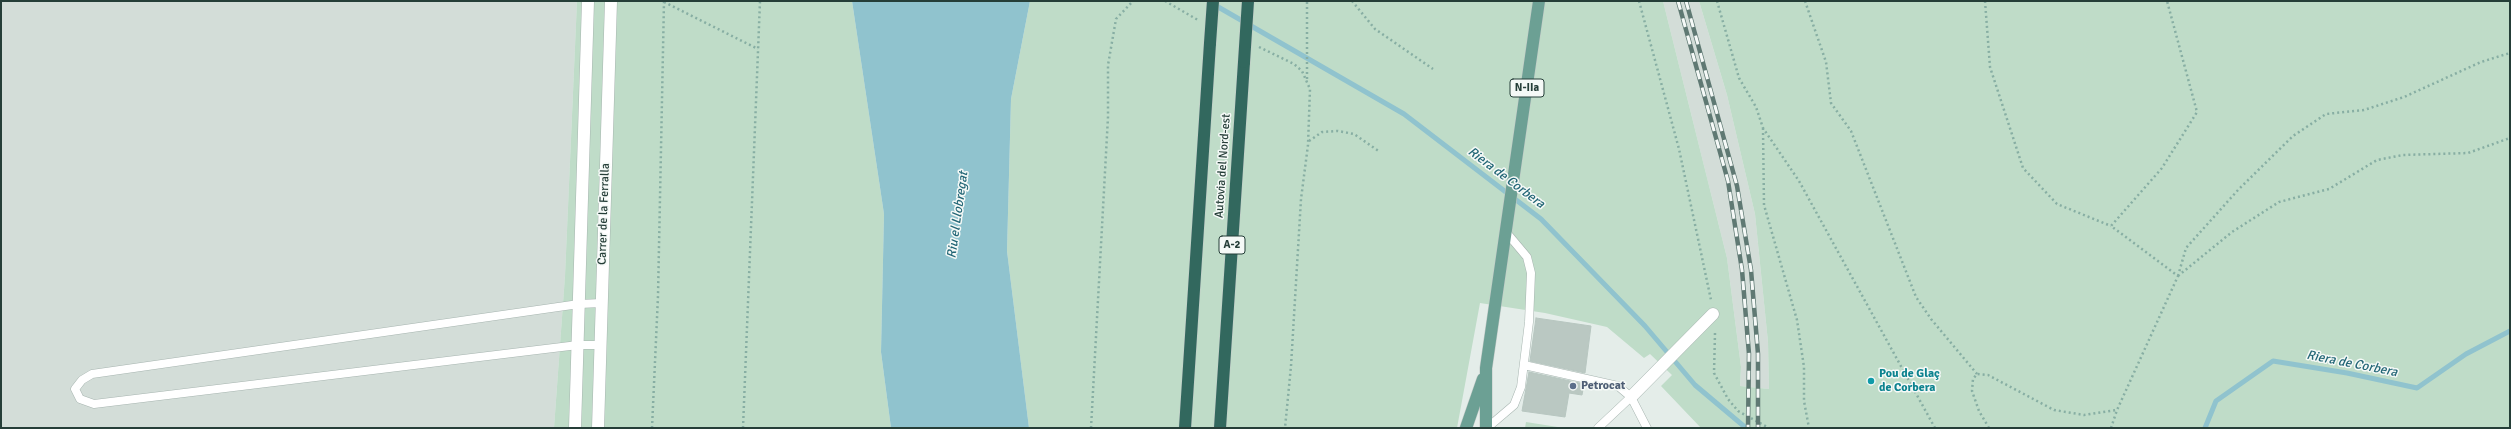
<!DOCTYPE html>
<html>
<head>
<meta charset="utf-8">
<style>
	body { margin:0 }
	#map { position:relative; width:2511px; height:429px; overflow:hidden; background:#e4ede9; font-family:Signika,sans-serif }
	canvas { display:block }
	.frame { position:absolute; inset:0; border:2px solid #253e38; pointer-events:none }
</style>
</head>
<body>
<div id="map">
<canvas width="2511" height="429"></canvas>
<div class="frame"></div>
</div>
<script>
const context = document.querySelector('canvas').getContext('2d');
context.lineJoin = 'round';
function fillPath(path, color) {
  context.fillStyle = color;
  context.fill(path, 'evenodd');
}
function toPath(rows) {
  const path = new Path2D();
  for (const r of rows) {
    path.moveTo(r[0], r[1]);
    for (let i = 2; i < r.length; i += 2) path.lineTo(r[i], r[i + 1]);
  }
  return path;
}
function strokePath(path, color, width, dash) {
  context.strokeStyle = color;
  context.lineWidth = width;
  context.lineCap = dash ? 'butt' : 'round';
  context.setLineDash(dash || []);
  context.stroke(path);
}
function write(font, color, halo, rows, align = 'center') {
  context.font = font + ' Signika,sans-serif';
  context.lineWidth = 3;
  context.setLineDash([]);
  context.textBaseline = 'middle';
  context.strokeStyle = halo;
  context.fillStyle = color;
  for (const [text, x, y, turn = 0] of rows) {
    context.save();
    context.translate(x, y);
    context.rotate((+turn || 0) * Math.PI / 180);
    context.textAlign = isNaN(turn) ? turn : align;
    if (halo) context.strokeText(text, 0, 0);
    context.fillText(text, 0, 0);
    context.restore();
  }
}
fillPath(toPath([
	[1,1,577,1,565,276,554,428,1,428],
	[1663,1,1699,1,1727,95,1755,214,1768,342,1769,389,1740,386,1741,367,1727,258]
]), '#d3ddd8');
fillPath(toPath([
	[577,1,852,1,884,214,881,352,891,428,554,428,565,276],
	[1030,1,1663,1,1727,258,1741,367,1740,386,1769,389,1768,342,1755,214,1727,95,1699,1,2510,1,2510,428,1701,428,1661,386,1672,375,1650,354,1644,358,1607,327,1545,313,1480,303,1457,428,1029,428,1007,251,1011,99],
	[1526,422,1564,428,1525,428]
]), '#bfdcc8');
fillPath(toPath([
	[852,1,1030,1,1011,99,1007,251,1029,428,891,428,881,352,884,214]
]), '#90c3ce');
strokePath(toPath([
	[1213,4,1404,114,1541,219,1645,326,1695,385,1746,428],
	[2205,428,2216,401,2273,361,2347,373,2417,388,2466,354,2510,331]
]), '#90c3ce', 5);
const building = toPath([
	[1536,318,1591,326,1585,373,1530,361,1536,318],
	[1529,372,1584,384,1582,395,1569,393,1565,417,1522,411,1529,372]
]);
fillPath(building, '#bac8c2');
strokePath(building, '#b7c6c0', 1);
const service = toPath([
	[600,345,578,345,94,404,80,399,75,389,82,380,92,374,579,304,602,303],
	[1524,365,1618,386,1631,397,1647,428],
	[1487,428,1514,405,1521,387,1529,322,1531,273,1527,257,1506,232],
	[1598,428,1631,397]
]);
const minor = toPath([
	[1631,397,1713,314]
]);
const tertiary = toPath([
	[575,428,588,1],
	[598,428,611,1]
]);
const primary = toPath([
	[1466,428,1483,379],
	[1486,428,1486,368,1539,1]
]);
const motorway = toPath([
	[1185,428,1210,43],
	[1220,428,1244,62]
]);
strokePath(service, '#a7b5b0', 9);
strokePath(minor, '#a7b5b0', 13);
strokePath(tertiary, '#a7b5b0', 13);
strokePath(primary, '#c2c9c7', 13);
strokePath(motorway, '#c2c9c7', 13);
strokePath(toPath([
	[1165,1,1198,20],
	[1352,1,1375,29,1433,69],
	[1639,1,1679,149,1711,300],
	[1717,1,1739,78,1756,107,1763,128,1799,181,1935,428],
	[1805,1,1826,62,1831,103,1851,131,1916,297,1931,319,1977,374],
	[1985,1,1990,67,2023,168,2057,204,2111,226],
	[664,2,758,49],
	[1259,47,1294,64,1302,71,1310,89,1308,145,1301,199,1291,366,1285,428],
	[1307,79,1307,1],
	[1763,128,1764,205,1797,320,1804,367,1804,401,1809,428],
	[1309,141,1322,132,1338,131,1354,134,1380,152],
	[2178,276,2186,248,2238,190,2293,136,2326,114,2364,110,2404,97,2481,62,2510,53],
	[2178,276,2232,232,2279,202,2329,189,2377,160,2403,155,2468,153,2510,138],
	[1715,333,1714,373,1728,399,1738,411,1769,428],
	[652,428,658,296,664,1],
	[743,428,760,1],
	[1091,428,1108,117,1108,65,1116,19,1133,1],
	[1989,428,1979,411,1972,391,1973,379,1977,374,1988,375,2054,410,2084,415,2117,410,2178,276,2111,226,2162,168,2197,112,2167,1],
	[2111,428,2117,410]
]), '#87aea3', 2.5, [2, 3]);
strokePath(service, '#fff', 8);
strokePath(minor, '#fff', 12);
strokePath(tertiary, '#fff', 12);
strokePath(primary, '#6ca094', 12);
strokePath(motorway, '#32685e', 12);
const rail = toPath([
	[1678,1,1728,181,1742,270,1749,354,1748,428],
	[1686,1,1737,186,1751,270,1758,354,1758,428]
]);
strokePath(rail, '#5f7973', 4.5);
strokePath(rail, '#f5f9f7', 3, [9]);
const motorwayBridge = toPath([
	[1210,43,1213,1],
	[1244,62,1248,1]
]);
strokePath(motorwayBridge, '#c2c9c7', 13, []);
strokePath(motorwayBridge, '#32685e', 12);
for (const [x, y, r, color] of [
	[1871,381,4,"#0f9aa8"],
	[1573,386,4,"#5c6f8a"]
]) {
  const dot = new Path2D();
  dot.arc(x, y, r, 0, 2 * Math.PI);
  context.fillStyle = color;
  context.fill(dot);
  strokePath(dot, '#f5f9f7', 1.5);
}
for (const [x, y, w] of [
	[1527,88,34],
	[1232,245,26]
]) {
  const box = new Path2D();
  box.roundRect(x - w / 2, y - 9, w, 18, 3);
  context.fillStyle = '#f5f9f7';
  context.fill(box);
  strokePath(box, '#253e38', 1);
}
write('bold 11px', '#253e38', null, [
	["N-IIa",1527,88],
	["A-2",1232,245]
]);
write('12px', '#253e38', '#f5f9f7', [
	["Autovia del Nord-est",1223,166,-86],
	["Carrer de la Ferralla",604,214,-88]
]);
write('bold 12px', '#0d838f', '#f5f9f7', [
	["Pou de Glaç",1879,374],
	["de Corbera",1879,388]
], 'left');
write('bold 12px', '#4e5e75', '#f5f9f7', [
	["Petrocat",1581,386]
], 'left');
write('italic 13px', '#226676', '#f5f9f7', [
	["Riera de Corbera",1506,178,37],
	["Riu el Llobregat",958,215,-82],
	["Riera de Corbera",2352,364,11]
]);
</script>
</body>
</html>
